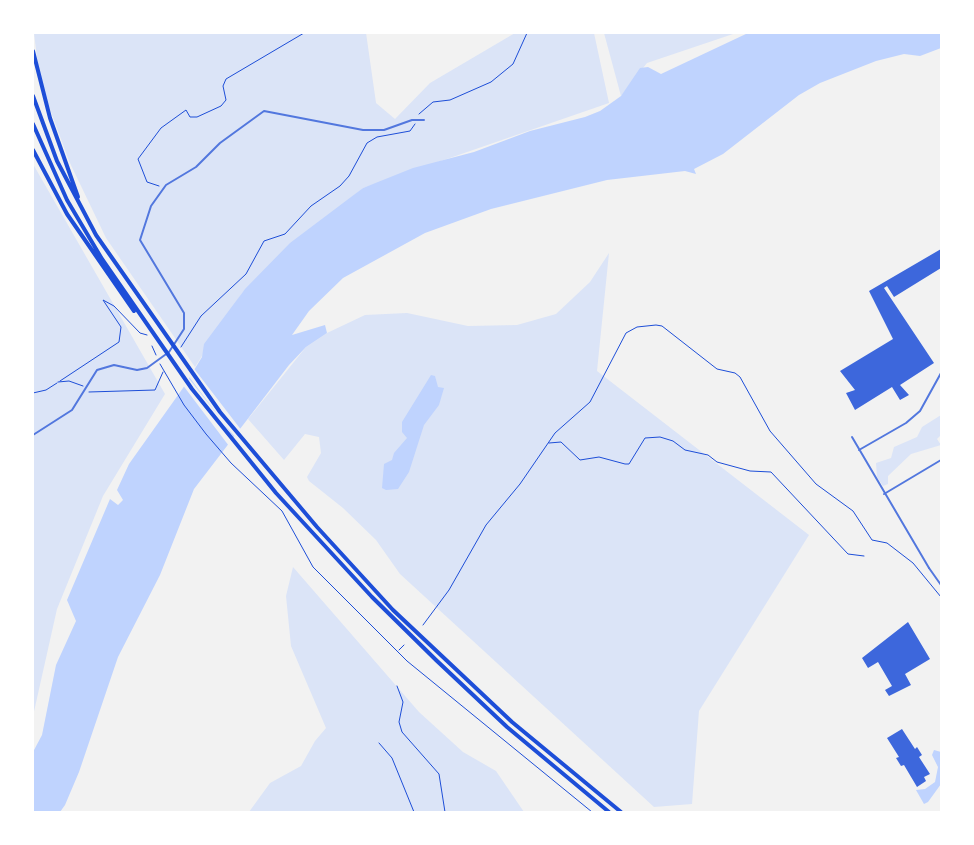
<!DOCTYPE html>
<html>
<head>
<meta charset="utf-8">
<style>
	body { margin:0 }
	#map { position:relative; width:974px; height:845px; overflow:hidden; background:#f2f2f2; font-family:Lato,sans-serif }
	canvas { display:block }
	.frame { position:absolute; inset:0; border:34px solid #fff; pointer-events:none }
</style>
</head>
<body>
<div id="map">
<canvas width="974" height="845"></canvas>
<div class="frame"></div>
</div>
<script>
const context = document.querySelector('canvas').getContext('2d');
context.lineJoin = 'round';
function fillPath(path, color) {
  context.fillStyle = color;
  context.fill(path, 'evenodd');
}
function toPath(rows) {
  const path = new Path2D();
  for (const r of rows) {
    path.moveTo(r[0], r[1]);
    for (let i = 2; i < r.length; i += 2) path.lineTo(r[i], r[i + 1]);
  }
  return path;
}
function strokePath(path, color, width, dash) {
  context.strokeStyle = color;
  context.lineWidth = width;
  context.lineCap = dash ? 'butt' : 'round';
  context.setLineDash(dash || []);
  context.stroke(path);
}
fillPath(toPath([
	[34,33,366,33,376,103,395,119,430,83,515,33,594,33,609,103,363,188,242,293,195,367,106,238,69,161,40,82],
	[604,33,736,33,647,63,621,96],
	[33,164,165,394,103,496,57,609,33,716],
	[609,253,597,371,809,535,699,711,692,804,654,807,400,574,376,540,343,508,309,481,307,477,321,453,319,437,305,434,284,460,248,419,306,347,327,333,365,315,407,313,468,326,517,325,556,314,590,282],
	[941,415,941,435,937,439,941,445,911,454,888,476,888,484,883,486,877,477,876,463,891,458,894,447,917,437,922,427],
	[293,567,419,712,463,752,496,771,524,812,249,812,270,783,301,766,315,741,326,728,291,646,286,596]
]), '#dbe4f7');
fillPath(toPath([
	[748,33,941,33,941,48,920,56,904,54,876,61,820,83,799,95,723,154,694,169,696,174,685,171,607,180,491,209,425,233,343,278,309,311,292,335,325,325,327,333,306,347,289,365,194,489,160,575,118,657,79,772,65,805,60,812,33,812,33,752,42,735,56,665,76,621,67,600,110,499,118,505,123,500,117,490,129,464,183,388,202,357,204,344,245,289,290,243,363,188,413,168,474,152,530,131,585,117,600,111,621,96,640,68,648,67,661,74],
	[431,375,435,376,438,387,444,388,439,405,424,425,409,472,398,489,386,490,382,488,384,464,392,460,394,453,407,438,402,432,402,422],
	[934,750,941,752,941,784,928,802,924,804,916,790,925,789,935,782,938,767,932,755]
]), '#bfd3fe');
fillPath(toPath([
	[192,366,242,431,236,438,224,424,235,439,229,446,182,384,187,376,220,418,187,374]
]), '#f2f2f2');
fillPath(toPath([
	[941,249,941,268,894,297,887,286,884,288,934,363,900,385,909,395,900,400,892,387,855,410,846,393,855,390,840,371,893,339,869,291],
	[908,622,930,659,905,674,911,685,889,696,885,690,892,686,878,662,868,668,862,658],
	[902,729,915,749,917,747,922,755,919,757,930,774,924,777,926,781,917,787,904,765,901,766,896,758,899,757,887,738]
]), '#3d67dc');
strokePath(toPath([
	[419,114,433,102,450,100,491,82,513,64,527,33],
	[159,186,147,182,138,159,161,128,186,110,190,117,197,117,221,106,226,100,223,86,226,79,304,33],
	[152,346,156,355],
	[181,347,201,316,246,274,264,241,285,234,311,206,340,186,349,176,367,143,377,137,410,131,415,124],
	[160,364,184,405,206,434,231,463,282,511,313,567,407,661,592,812],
	[60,381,119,342,121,327,103,300,114,306,140,333,147,335],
	[58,382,69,381,83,386],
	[89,392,155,390,163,372],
	[33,393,46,390,57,383],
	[549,443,561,442,580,460,599,457,625,464,629,464,645,438,660,437,673,441,685,450,708,455,717,462,750,471,771,472,848,554,864,556],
	[423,625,449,590,486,525,520,484,555,433,590,402,626,333,637,327,656,325,662,326,717,369,735,373,740,377,770,431,816,484,853,511,872,540,887,543,913,563,941,597],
	[399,650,404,645],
	[397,686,403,702,399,722,402,732,439,774,445,812],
	[379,743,392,758,414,812]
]), '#1d4ed8', 1);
strokePath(toPath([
	[33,435,72,410,97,370,114,365,137,370,147,368,169,352,184,329,184,313,140,240,151,206,166,185,196,167,220,143,264,111,363,130,384,130,412,120,424,120],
	[852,437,929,568],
	[859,450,906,423,920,411,941,373],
	[884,494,941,460]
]), '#5277de', 2);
strokePath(toPath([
	[929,568,941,585]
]), '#5277de', 2);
strokePath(toPath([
	[33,51,50,118,78,197],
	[33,96,57,161,96,235,220,412,317,527,393,610,512,722,621,812],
	[33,124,67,200,102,259,192,389,276,493,372,597,436,660,507,727,609,812],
	[33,150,67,214,134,311]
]), '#1d4ed8', 4);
</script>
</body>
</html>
